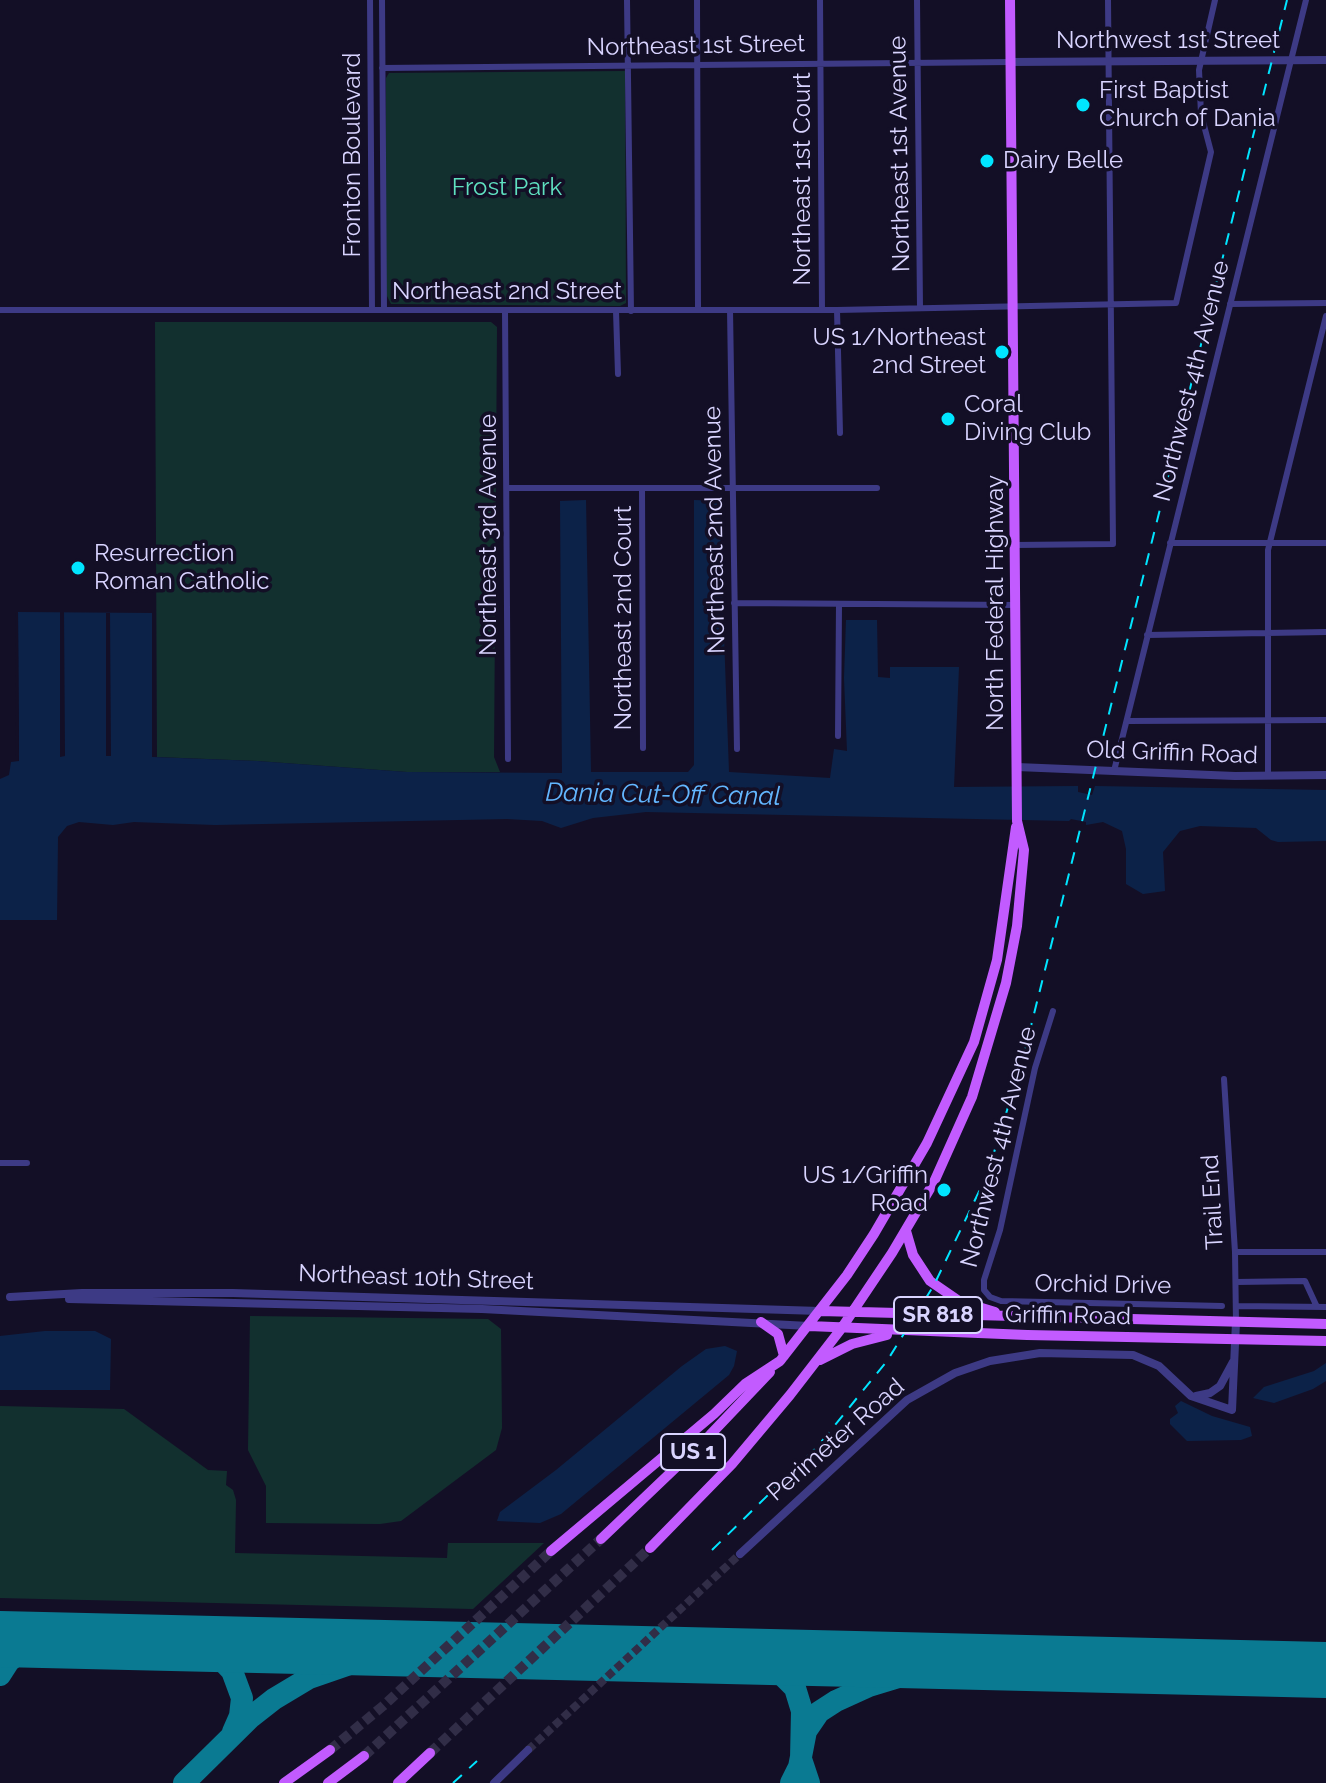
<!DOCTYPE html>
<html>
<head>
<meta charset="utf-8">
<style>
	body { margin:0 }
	canvas { display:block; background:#130f26 }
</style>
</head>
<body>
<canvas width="1326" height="1783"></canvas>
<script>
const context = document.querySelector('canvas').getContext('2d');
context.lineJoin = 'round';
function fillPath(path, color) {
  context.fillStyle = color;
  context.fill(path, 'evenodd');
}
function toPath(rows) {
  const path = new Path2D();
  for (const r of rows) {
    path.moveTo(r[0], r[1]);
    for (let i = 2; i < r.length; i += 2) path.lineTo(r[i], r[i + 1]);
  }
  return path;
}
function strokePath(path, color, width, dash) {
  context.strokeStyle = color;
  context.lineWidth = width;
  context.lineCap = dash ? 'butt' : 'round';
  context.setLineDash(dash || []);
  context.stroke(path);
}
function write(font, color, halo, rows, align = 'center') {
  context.font = font + ' Raleway,sans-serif';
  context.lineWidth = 7;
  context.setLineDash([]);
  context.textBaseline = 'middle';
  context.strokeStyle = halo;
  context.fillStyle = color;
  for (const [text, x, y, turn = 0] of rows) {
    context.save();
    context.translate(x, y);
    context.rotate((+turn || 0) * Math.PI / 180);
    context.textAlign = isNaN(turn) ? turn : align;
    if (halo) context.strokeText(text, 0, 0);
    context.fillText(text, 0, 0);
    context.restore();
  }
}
fillPath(toPath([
	[625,71,626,303,620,306,391,304,386,294,386,78,389,73],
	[155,322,491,322,497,327,494,757,500,772,407,772,257,761,157,757],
	[250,1316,488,1319,501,1329,502,1428,496,1450,401,1521,380,1524,266,1523,266,1486,248,1450],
	[0,1406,124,1409,208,1470,227,1471,226,1485,233,1490,236,1500,235,1553,447,1558,448,1543,544,1543,473,1609,0,1598]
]), '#12302f');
fillPath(toPath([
	[586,500,591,772,688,772,694,765,694,500,719,501,729,772,830,778,834,749,847,751,844,678,846,620,877,620,878,677,890,678,890,667,959,667,954,787,1078,786,1078,792,1092,795,1095,786,1326,790,1326,841,1278,842,1271,840,1256,828,1200,826,1180,831,1163,852,1165,891,1143,894,1126,884,1126,849,1122,831,1103,822,1086,825,1086,822,1071,819,1069,821,646,812,593,818,561,828,542,821,507,819,215,825,134,822,113,825,79,822,67,826,58,837,57,920,0,920,0,779,9,775,11,762,19,761,18,612,152,613,153,757,257,761,407,772,562,773,560,501],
	[45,1331,95,1331,111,1339,110,1390,0,1390,0,1336],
	[725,1346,737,1351,734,1366,729,1375,561,1514,540,1523,497,1521,500,1512,556,1470,682,1366,706,1349],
	[1326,1363,1326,1381,1313,1389,1274,1403,1253,1398,1264,1387,1314,1371],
	[1181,1401,1212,1416,1250,1427,1252,1436,1241,1440,1187,1441,1170,1424,1170,1419,1178,1413,1175,1406]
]), '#0c2248');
fillPath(toPath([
	[15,612,18,612,19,761,16,761],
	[60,612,64,612,65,756,60,757],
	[106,613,110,613,111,756,106,756],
	[152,613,155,613,155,757,152,757]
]), '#130f26');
strokePath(toPath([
	[180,1643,217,1655,232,1671,242,1698,240,1716,233,1732],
	[730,1656,758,1660,774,1667,795,1688,802,1711,801,1759,809,1783],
	[1298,1670,1326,1678],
	[0,1675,9,1661,23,1650,33,1645,63,1640],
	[184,1783,251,1717,274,1699,309,1678,364,1659,436,1649],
	[791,1783,799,1767,806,1731,819,1712,836,1701,869,1686,915,1672,994,1663]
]), '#0a7a92', 22);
strokePath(toPath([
	[0,1639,1326,1670]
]), '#0a7a92', 56);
strokePath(toPath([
	[528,1750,740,1554]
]), '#312d47', 8, [8, 4]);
strokePath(toPath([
	[330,1750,383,1706,551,1551],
	[430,1753,650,1548],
	[364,1756,601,1539]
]), '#312d47', 10, [10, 5]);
strokePath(toPath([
	[370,0,372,310],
	[382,0,384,310],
	[627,0,631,311],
	[697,0,698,310],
	[820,0,822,309],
	[917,0,920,307],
	[382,68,1010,62],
	[1230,304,1326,303],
	[0,310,837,310,1176,303,1211,152,1201,114,1199,70,1215,0],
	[505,310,508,759],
	[730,310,737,749],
	[837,310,840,433],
	[616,311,618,374],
	[508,488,877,488],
	[642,488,643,748],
	[1170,543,1326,543],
	[1015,545,1113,544,1108,0],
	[734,603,1016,605],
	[1147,635,1326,632],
	[1128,721,1326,720],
	[838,736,839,604],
	[1114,771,1306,0],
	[1268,776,1268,550,1326,316],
	[1053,1011,1035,1068,1000,1230,984,1280,984,1290,990,1297,1001,1301,1222,1306],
	[1224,1079,1235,1252,1236,1322],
	[0,1163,27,1163],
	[1235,1252,1326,1252],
	[1236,1282,1305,1281,1317,1307],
	[1236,1306,1326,1307]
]), '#3d3a85', 6);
strokePath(toPath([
	[1010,62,1326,60],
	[1017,767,1235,776,1326,775],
	[10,1297,82,1293,233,1293,820,1311],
	[69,1299,482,1309,809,1326],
	[1196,1396,1210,1393,1220,1386,1233,1362],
	[740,1554,907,1400,955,1373,990,1361,1040,1353,1133,1355,1159,1366,1191,1396,1232,1410,1236,1322],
	[494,1783,528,1750]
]), '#3d3a85', 8);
strokePath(toPath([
	[906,1231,913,1255,930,1281,959,1301,995,1312],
	[820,1311,1326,1324],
	[761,1322,778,1334,784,1356],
	[809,1326,1027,1335,1326,1341],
	[820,1360,852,1344,887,1335],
	[601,1539,710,1435,770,1372],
	[650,1548,732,1464,790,1395,841,1329,892,1253,934,1182,972,1097,1006,983,1017,926,1024,850,1017,821,1010,0],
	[551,1551,714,1414,745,1384,780,1361,847,1275,874,1234,927,1143,974,1042,997,960,1016,827],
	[284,1783,330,1750],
	[328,1783,364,1756],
	[398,1783,430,1753]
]), '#c25bff', 10);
strokePath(toPath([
	[712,1550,818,1446,887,1361,934,1285,987,1175,1022,1062,1287,0],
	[453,1783,477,1761]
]), '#00e5ff', 2, [12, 10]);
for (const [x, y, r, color] of [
	[1083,105,8,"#00e5ff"],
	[987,161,8,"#00e5ff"],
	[1002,352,8,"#00e5ff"],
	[948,419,8,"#00e5ff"],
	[78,568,8,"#00e5ff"],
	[944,1190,8,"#00e5ff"]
]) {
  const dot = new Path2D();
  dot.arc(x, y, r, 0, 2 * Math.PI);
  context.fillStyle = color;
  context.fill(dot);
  strokePath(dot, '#130f26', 3);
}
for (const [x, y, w] of [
	[938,1315,88],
	[693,1452,64]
]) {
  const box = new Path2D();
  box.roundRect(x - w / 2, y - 18, w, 36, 6);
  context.fillStyle = '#130f26';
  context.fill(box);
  strokePath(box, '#d9d4ff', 2);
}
write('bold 22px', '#d9d4ff', null, [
	["SR 818",938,1315],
	["US 1",693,1452]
]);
write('24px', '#d9d4ff', '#130f26', [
	["Northwest 1st Street",1168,41],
	["Northeast 1st Street",696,46,-1],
	["Northeast 1st Avenue",900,154,-91],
	["Fronton Boulevard",353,155,-90],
	["Northeast 1st Court",803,179,-90],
	["Northeast 2nd Street",507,292],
	["Northwest 4th Avenue",1192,381,-76],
	["Northeast 2nd Avenue",715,530,-91],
	["Northeast 3rd Avenue",489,535,-90],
	["North Federal Highway",996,603,-90],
	["Northeast 2nd Court",624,618,-90],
	["Old Griffin Road",1172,753,2],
	["Northwest 4th Avenue",999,1147,-76],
	["Trail End",1213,1202,-93],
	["Northeast 10th Street",416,1278,2],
	["Orchid Drive",1103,1285,1],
	["Griffin Road",1068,1316,1],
	["Perimeter Road",836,1440,-41]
]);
write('24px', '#d9d4ff', '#130f26', [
	["First Baptist",1099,91],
	["Church of Dania",1099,119],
	["Dairy Belle",1003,161],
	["US 1/Northeast",986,338,"right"],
	["2nd Street",986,366,"right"],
	["Coral",964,405],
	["Diving Club",964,433],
	["Resurrection",94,554],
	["Roman Catholic",94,582],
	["US 1/Griffin",928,1176,"right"],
	["Road",928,1204,"right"]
], 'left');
write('24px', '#5fe0c0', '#130f26', [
	["Frost Park",507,188]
]);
write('italic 26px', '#62b6ff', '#130f26', [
	["Dania Cut-Off Canal",663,795,1]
]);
</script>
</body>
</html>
